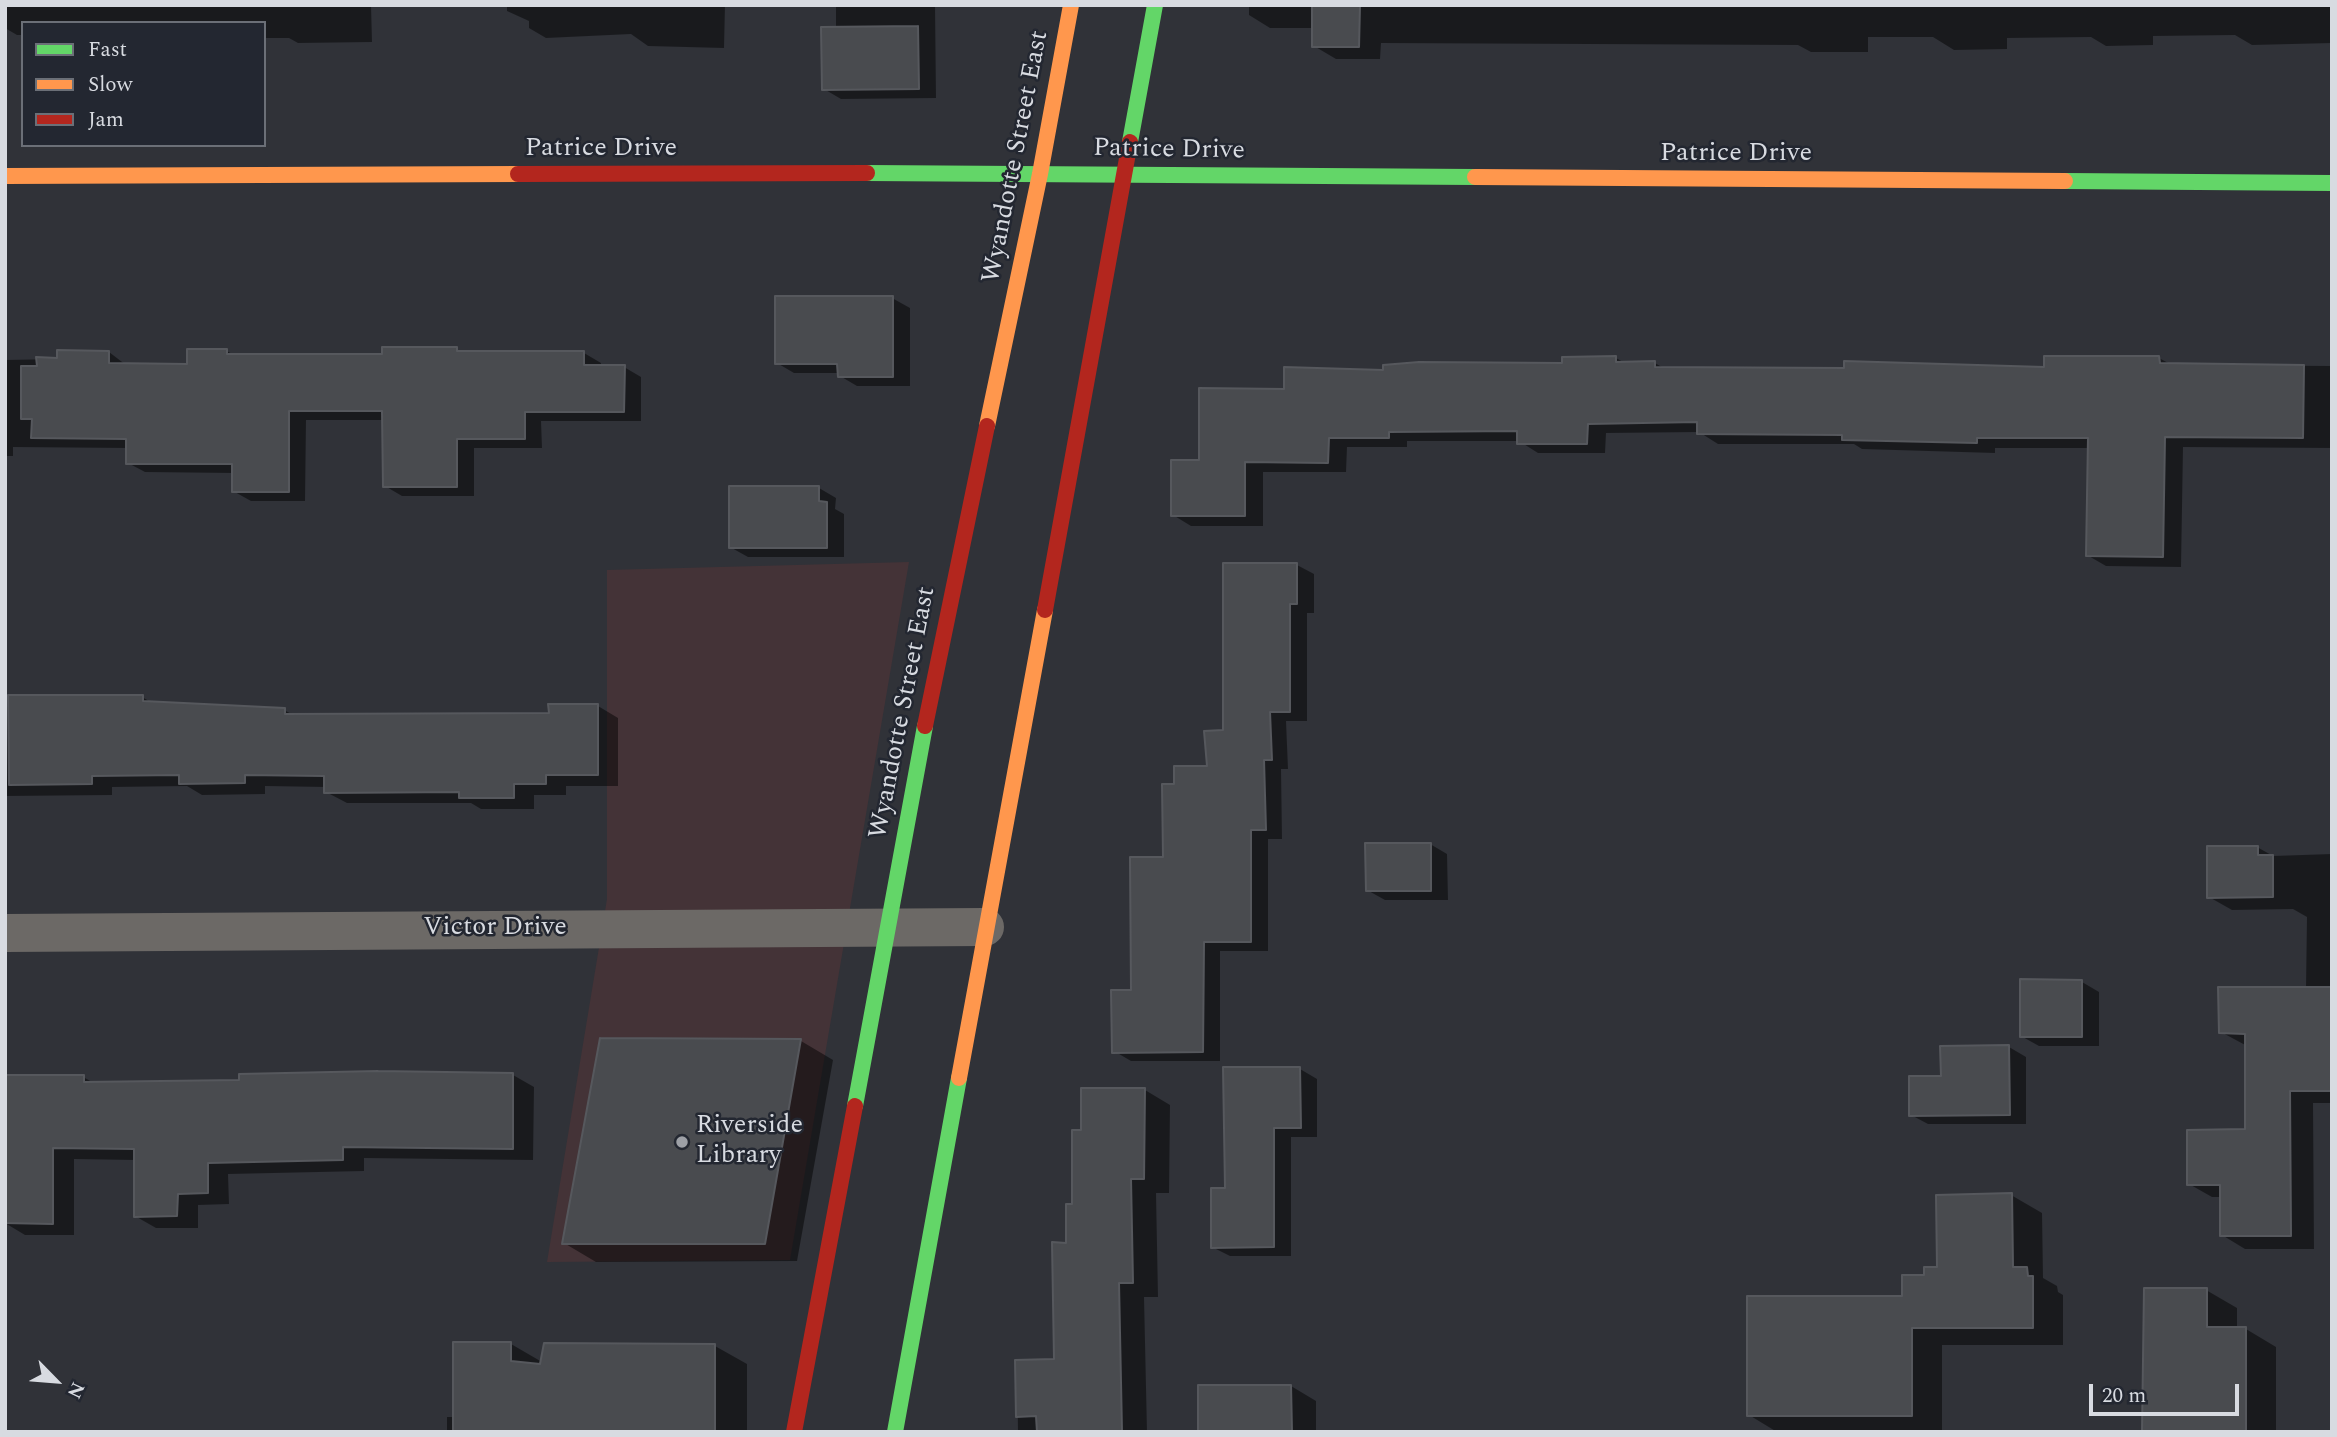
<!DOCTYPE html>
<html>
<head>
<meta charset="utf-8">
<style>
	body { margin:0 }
	#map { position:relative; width:2337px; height:1437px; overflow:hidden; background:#303238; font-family:Spectral,serif }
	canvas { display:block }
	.frame { position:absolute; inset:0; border:7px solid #d8dbe1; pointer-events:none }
	.legend { position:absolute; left:21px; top:21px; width:245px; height:126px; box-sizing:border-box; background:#232731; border:2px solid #6b6f77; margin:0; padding:9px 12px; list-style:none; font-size:21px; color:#d8dbe1 }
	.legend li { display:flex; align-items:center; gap:14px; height:35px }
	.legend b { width:35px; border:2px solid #6b6f77 }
	.north { position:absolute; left:21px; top:1346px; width:70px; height:70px; -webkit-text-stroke:5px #232731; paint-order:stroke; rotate:115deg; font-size:19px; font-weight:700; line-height:28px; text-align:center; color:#d8dbe1 }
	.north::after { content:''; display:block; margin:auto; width:24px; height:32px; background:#d8dbe1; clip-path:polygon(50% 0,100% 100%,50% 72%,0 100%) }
	.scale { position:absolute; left:2089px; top:1384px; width:150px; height:32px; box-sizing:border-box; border:4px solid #d8dbe1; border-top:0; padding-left:9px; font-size:21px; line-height:24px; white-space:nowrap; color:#d8dbe1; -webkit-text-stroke:5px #232731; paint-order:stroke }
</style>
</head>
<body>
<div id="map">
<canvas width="2337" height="1437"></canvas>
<div class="frame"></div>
<ul class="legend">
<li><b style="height:9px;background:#63d668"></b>Fast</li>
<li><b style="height:9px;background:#ff974d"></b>Slow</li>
<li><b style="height:9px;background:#b3261e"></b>Jam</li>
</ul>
<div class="north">N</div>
<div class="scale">20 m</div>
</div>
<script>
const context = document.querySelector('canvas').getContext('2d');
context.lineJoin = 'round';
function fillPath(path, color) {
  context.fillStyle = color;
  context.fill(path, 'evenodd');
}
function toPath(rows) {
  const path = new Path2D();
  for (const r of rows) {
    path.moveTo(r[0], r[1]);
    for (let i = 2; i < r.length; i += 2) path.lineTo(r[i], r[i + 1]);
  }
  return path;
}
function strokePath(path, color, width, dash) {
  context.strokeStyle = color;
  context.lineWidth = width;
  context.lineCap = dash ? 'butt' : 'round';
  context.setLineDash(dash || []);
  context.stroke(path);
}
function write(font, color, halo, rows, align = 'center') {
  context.font = font + ' Spectral,serif';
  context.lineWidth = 5;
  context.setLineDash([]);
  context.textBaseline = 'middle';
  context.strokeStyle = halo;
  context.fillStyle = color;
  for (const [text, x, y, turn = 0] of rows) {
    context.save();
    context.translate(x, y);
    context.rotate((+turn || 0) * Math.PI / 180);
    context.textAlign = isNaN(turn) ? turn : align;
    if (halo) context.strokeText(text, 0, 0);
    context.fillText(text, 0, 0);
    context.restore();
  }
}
fillPath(toPath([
	[909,562,790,1260,547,1262,607,899,607,570]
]), '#443337');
fillPath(toPath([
	[5,5,371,5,372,42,298,43,289,38,264,38,264,23,23,23,23,35,17,35,5,28],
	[507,5,725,5,724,48,648,46,631,34,546,38,529,28,529,21,507,11],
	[836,5,935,5,936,98,841,99,824,89,836,29],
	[1249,5,2332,5,2332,43,2252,45,2235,35,2153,36,2153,45,2106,46,2091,37,2007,38,2007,49,1954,50,1933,37,1868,37,1868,52,1811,52,1798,45,1381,43,1380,59,1336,59,1314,46,1314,28,1270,28,1249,15],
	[892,298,910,308,910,386,857,386,840,376,839,373,794,373,777,363],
	[456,349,464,353,584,353,601,363,601,367,624,367,641,377,641,421,541,421,542,448,474,448,474,496,402,496,385,486,384,420,306,420,305,501,251,501,233,491,234,473,145,472,128,463,128,448,13,447,13,456,5,456,5,360,59,359,109,352,126,365,189,365,227,351,235,356,384,356],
	[1616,358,1625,363,1655,363,1665,369,2045,369,2159,358,2172,365,2332,366,2332,448,2183,447,2181,567,2106,566,2087,555,2089,448,1995,448,1995,453,1862,449,1854,444,1718,444,1699,432,1606,433,1605,453,1538,453,1519,441,1407,441,1407,447,1347,447,1346,472,1263,472,1263,526,1191,526,1173,515,1201,462,1285,391,1385,372,1564,364],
	[819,488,836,498,835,509,844,514,844,557,748,557,730,547],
	[1297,565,1314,574,1314,613,1307,613,1307,721,1286,721,1288,769,1281,769,1282,839,1268,839,1268,951,1220,951,1220,1061,1131,1061,1114,1051,1132,991,1165,859,1176,785,1209,767],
	[5,697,142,697,154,704,284,710,295,716,551,714,598,706,618,718,618,786,566,786,566,795,534,795,534,809,481,809,471,803,347,803,326,792,326,787,265,786,265,794,202,795,187,786,112,787,112,795,5,796],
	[1430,844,1447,854,1448,900,1385,900,1367,890],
	[2257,847,2273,856,2332,854,2332,1103,2313,1103,2314,1249,2245,1249,2222,1235,2221,1197,2212,1197,2189,1184,2247,1131,2247,1046,2221,1032,2306,988,2307,917,2293,909,2232,910,2209,897],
	[2082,982,2099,992,2099,1046,2039,1046,2021,1036],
	[602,1040,801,1041,833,1060,797,1261,596,1262,564,1243],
	[2009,1047,2026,1057,2026,1124,1928,1124,1911,1115,1943,1077],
	[1300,1069,1317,1079,1317,1137,1291,1137,1291,1256,1230,1256,1212,1247,1227,1189],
	[513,1075,534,1087,533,1160,364,1158,364,1171,228,1174,229,1204,198,1205,198,1228,156,1228,135,1216,135,1160,74,1159,74,1235,25,1235,5,1223,5,1077,83,1077,94,1083],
	[1145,1090,1170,1105,1169,1193,1156,1193,1158,1297,1144,1297,1147,1432,1018,1432,1017,1362,1056,1361,1083,1131],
	[2011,1195,2042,1213,2043,1278,2057,1286,2058,1292,2063,1295,2063,1345,1942,1345,1942,1432,1777,1432,1749,1415,1939,1269],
	[2206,1290,2237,1308,2237,1329,2246,1329,2276,1347,2276,1432,2144,1432],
	[511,1344,542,1362,715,1346,747,1364,747,1432,447,1432,447,1417,455,1417],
	[1291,1386,1316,1401,1316,1432,1200,1432]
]), '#0007');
const building = toPath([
	[1312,5,1360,5,1359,47,1312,47,1312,5],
	[918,26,919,89,822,90,821,27,918,26],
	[775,296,893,296,893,377,838,377,837,364,775,364,775,296],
	[382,347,457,347,457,351,584,351,584,365,625,365,624,412,525,412,525,439,457,439,457,487,383,487,382,411,289,411,289,492,232,492,232,464,126,464,126,439,31,438,32,419,21,419,21,366,37,366,36,357,57,358,57,350,109,351,109,363,187,364,187,349,227,349,227,354,382,354,382,347],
	[1616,356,1616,362,1655,361,1655,367,1844,368,1844,361,2044,367,2044,356,2159,356,2160,363,2304,365,2303,438,2165,437,2163,557,2086,556,2088,438,1977,438,1977,443,1842,440,1842,435,1697,434,1697,422,1588,424,1587,444,1517,444,1517,431,1389,432,1389,438,1329,438,1328,463,1245,462,1245,516,1171,516,1171,460,1199,460,1199,388,1284,389,1284,367,1383,370,1383,365,1419,362,1562,363,1562,357,1616,356],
	[729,486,819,486,819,501,827,502,827,548,729,548,729,486],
	[1223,563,1297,563,1297,604,1290,604,1290,712,1270,712,1272,760,1264,760,1266,830,1251,830,1251,942,1204,942,1203,1052,1112,1053,1111,990,1131,990,1130,857,1163,857,1162,784,1174,784,1174,766,1207,766,1204,731,1223,730,1223,563],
	[8,695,143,695,143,701,285,708,285,714,549,713,548,704,598,704,598,775,546,775,546,784,514,784,514,798,459,798,459,792,324,793,324,776,245,775,245,783,179,784,179,775,92,776,92,784,9,785,8,695],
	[1365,843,1431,843,1431,891,1366,891,1365,843],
	[2207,846,2258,846,2258,855,2273,855,2273,897,2207,898,2207,846],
	[2020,979,2082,980,2082,1037,2020,1037,2020,979],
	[2218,987,2332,987,2332,1091,2290,1091,2291,1236,2220,1236,2220,1185,2187,1185,2187,1130,2245,1129,2245,1034,2219,1033,2218,987],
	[600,1038,801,1039,765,1244,562,1244,600,1038],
	[2009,1045,2010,1115,1909,1116,1909,1076,1941,1076,1940,1046,2009,1045],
	[1223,1067,1300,1067,1301,1128,1274,1128,1274,1247,1211,1248,1211,1188,1225,1188,1223,1067],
	[378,1071,513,1073,513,1149,343,1147,343,1160,208,1163,208,1193,178,1194,177,1216,134,1217,134,1149,53,1148,53,1224,5,1223,5,1075,84,1075,84,1082,239,1080,239,1074,378,1071],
	[1081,1088,1145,1088,1144,1179,1131,1179,1133,1283,1119,1283,1122,1432,1037,1432,1036,1416,1016,1417,1015,1360,1054,1359,1052,1242,1066,1243,1066,1204,1072,1204,1072,1130,1081,1130,1081,1088],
	[2012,1193,2013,1267,2027,1267,2028,1276,2033,1276,2033,1328,1912,1328,1912,1416,1747,1416,1747,1296,1902,1296,1902,1275,1924,1275,1924,1267,1937,1267,1936,1195,2012,1193],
	[2144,1288,2207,1288,2207,1327,2246,1327,2246,1432,2142,1432,2144,1288],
	[453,1342,511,1342,511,1361,540,1364,544,1343,715,1344,715,1431,453,1432,453,1342],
	[1198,1385,1291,1385,1292,1432,1198,1432,1198,1385]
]);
fillPath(building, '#494b4f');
strokePath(building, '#56585d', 2);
strokePath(toPath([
	[5,933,985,927]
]), '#6c6966', 38);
strokePath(toPath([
	[1130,142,1155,5],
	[867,173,1475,177],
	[2065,181,2332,183],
	[855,1106,925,726],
	[895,1432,959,1078]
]), '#63d668', 16);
strokePath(toPath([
	[5,176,518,174],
	[1475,177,2065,181],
	[987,426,1040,174,1071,5],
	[959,1078,1045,610]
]), '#ff974d', 16);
strokePath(toPath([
	[518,174,867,173],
	[1045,610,1130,142],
	[925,726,987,426],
	[794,1432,855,1106]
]), '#b3261e', 16);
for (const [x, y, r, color] of [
	[682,1142,7,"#9da0a6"]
]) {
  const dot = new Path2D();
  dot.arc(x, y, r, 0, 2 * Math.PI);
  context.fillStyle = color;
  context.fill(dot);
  strokePath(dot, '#232731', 2.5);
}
write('26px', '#d8dbe1', '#232731', [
	["Patrice Drive",601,150],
	["Patrice Drive",1169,151,1],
	["Patrice Drive",1736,155],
	["Wyandotte Street East",1017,157,-79],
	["Wyandotte Street East",904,713,-79],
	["Victor Drive",495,929]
]);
write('26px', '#d8dbe1', '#232731', [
	["Riverside",696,1127],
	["Library",696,1157]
], 'left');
</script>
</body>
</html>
